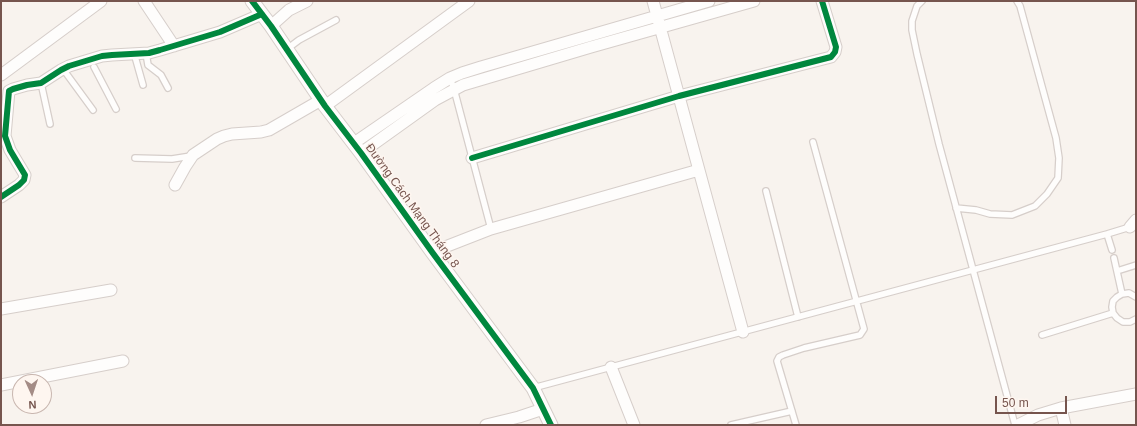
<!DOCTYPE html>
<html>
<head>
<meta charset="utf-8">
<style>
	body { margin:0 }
	#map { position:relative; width:1137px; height:426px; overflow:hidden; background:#f8f3ee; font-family:Arial,sans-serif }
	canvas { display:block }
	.frame { position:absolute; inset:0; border:2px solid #76554e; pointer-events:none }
	.north { position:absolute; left:12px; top:374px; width:40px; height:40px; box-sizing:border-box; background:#fef6f0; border:1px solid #c8b6af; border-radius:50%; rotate:177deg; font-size:11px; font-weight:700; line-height:16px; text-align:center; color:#76554e }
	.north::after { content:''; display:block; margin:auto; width:14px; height:18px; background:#a48c86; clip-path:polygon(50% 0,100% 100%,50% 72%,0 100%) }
	.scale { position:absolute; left:995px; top:396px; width:72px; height:18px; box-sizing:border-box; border:2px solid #76554e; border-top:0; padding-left:5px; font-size:12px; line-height:14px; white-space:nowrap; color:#76554e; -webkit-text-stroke:3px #fef6f0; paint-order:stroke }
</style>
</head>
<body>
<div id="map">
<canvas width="1137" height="426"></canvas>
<div class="frame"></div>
<div class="north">N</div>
<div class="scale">50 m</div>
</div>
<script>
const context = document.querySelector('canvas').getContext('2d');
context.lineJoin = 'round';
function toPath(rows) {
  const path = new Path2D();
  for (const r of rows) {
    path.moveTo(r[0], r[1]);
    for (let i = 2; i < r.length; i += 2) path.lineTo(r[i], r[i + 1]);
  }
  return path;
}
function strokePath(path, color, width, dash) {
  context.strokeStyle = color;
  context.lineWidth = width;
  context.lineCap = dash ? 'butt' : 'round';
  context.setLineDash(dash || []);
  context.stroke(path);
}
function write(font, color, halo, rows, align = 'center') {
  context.font = font + ' Arial,sans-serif';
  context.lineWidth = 3;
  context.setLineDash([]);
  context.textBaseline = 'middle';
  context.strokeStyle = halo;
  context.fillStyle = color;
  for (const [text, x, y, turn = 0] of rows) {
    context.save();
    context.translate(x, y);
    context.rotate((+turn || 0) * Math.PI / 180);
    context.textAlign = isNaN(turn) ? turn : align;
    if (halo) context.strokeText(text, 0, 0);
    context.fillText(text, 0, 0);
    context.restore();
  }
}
const service = toPath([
	[922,1,917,6,912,21,912,30,917,54,939,144,1015,425],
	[287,49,299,40,336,20],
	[134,53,143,85],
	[146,53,148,65,161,75,168,88],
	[94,67,116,109],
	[63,69,93,110],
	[450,78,454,89,491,229],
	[41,83,50,124],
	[135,158,172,159,191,156],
	[766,191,798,317],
	[956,208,976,210,990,214,1012,215,1035,206,1047,194,1058,178,1059,158,1056,138,1020,6,1017,1],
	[1107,234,1112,250],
	[1114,258,1122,294],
	[1117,271,1136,265],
	[1136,297,1129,293,1122,294,1117,297,1113,301,1112,307,1113,313,1117,318,1123,322,1130,322,1136,319],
	[1042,335,1113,313],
	[533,388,1107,234,1130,227],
	[731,425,792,411],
	[796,425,777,361,779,357,783,355,804,348,860,335,864,329,813,142]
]);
const minor = toPath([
	[144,1,174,46],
	[653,1,743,332],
	[271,26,289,10,307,1],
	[1,75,101,1],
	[325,106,469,1],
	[354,143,434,88,450,78,462,73,481,67,709,1],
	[361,153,435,100,463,85,591,47,754,1],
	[472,158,679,96,831,57,835,52,836,47,822,1],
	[175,185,185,167,193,155,217,139,224,136,232,134,261,132,269,130,321,100],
	[1,197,19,185,24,180,25,175,10,150,5,136,9,91,13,89,27,85,41,83,61,70,69,66,102,56,112,55,149,53,160,50,220,32,262,14],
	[1130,227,1136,220],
	[432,252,491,229,699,170],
	[1,309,111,290],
	[611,367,634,425],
	[1,385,123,361],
	[1061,408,1065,425],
	[486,425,519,417,543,409],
	[1018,425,1038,415,1061,408,1136,394]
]);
const tertiary = toPath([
	[252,1,271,26,325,106,361,153,432,252,533,388,551,425]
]);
strokePath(service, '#d6ceca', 8);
strokePath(minor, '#d6ceca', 13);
strokePath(tertiary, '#d6ceca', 15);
strokePath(service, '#fefdfc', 5.5);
strokePath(minor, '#fefdfc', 11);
strokePath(tertiary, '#fefdfc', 13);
strokePath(toPath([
	[252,1,271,26,325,106,361,153,432,252,533,388,551,425],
	[472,158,679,96,831,57,835,52,836,47,822,1],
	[1,197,19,185,24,180,25,175,10,150,5,136,9,91,13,89,27,85,41,83,61,70,69,66,102,56,112,55,149,53,160,50,220,32,262,14]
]), '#00873e', 6);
write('12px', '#76554e', '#fef6f0', [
	["Đường Cách Mạng Tháng 8",412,206,54]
]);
</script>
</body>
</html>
